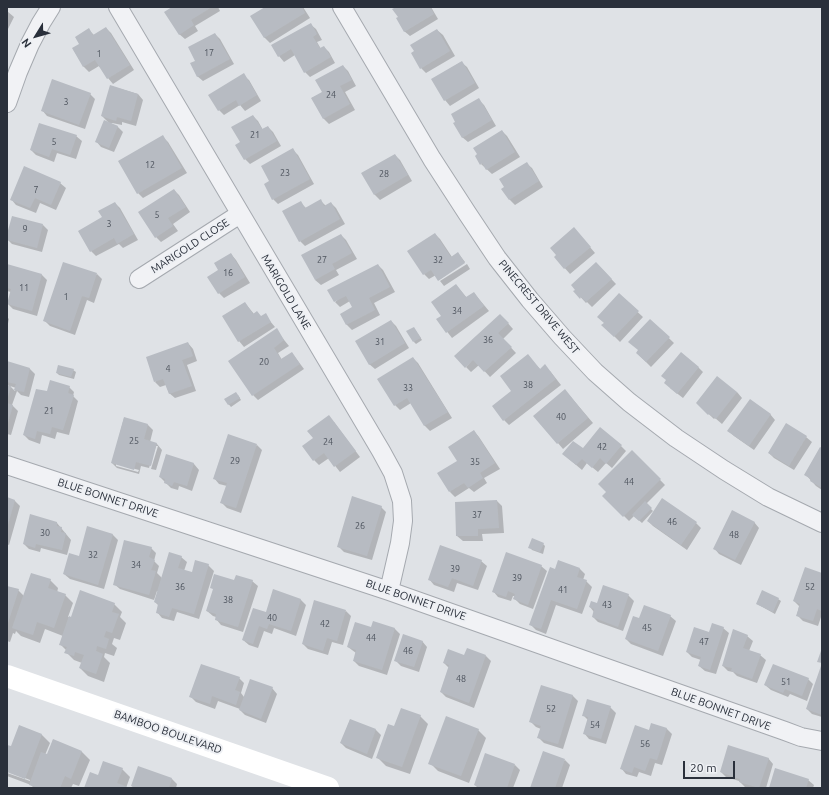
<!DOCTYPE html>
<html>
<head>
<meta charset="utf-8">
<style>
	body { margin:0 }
	#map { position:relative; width:829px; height:795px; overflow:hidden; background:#dfe2e6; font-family:Ubuntu,sans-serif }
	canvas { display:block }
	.frame { position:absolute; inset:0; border:8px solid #2a303b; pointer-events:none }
	.north { position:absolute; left:16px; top:16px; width:40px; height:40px; -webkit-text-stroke:3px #eef0f4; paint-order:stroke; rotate:233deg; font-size:11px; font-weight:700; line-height:16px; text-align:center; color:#2a303b }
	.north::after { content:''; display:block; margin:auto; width:14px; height:18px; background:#2a303b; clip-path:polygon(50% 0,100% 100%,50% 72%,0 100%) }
	.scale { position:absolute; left:683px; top:761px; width:52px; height:18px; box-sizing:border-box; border:2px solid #2a303b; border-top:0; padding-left:5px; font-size:12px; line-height:14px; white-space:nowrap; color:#2a303b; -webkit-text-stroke:3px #eef0f4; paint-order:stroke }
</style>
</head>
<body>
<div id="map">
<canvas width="829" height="795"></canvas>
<div class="frame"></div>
<div class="north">N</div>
<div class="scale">20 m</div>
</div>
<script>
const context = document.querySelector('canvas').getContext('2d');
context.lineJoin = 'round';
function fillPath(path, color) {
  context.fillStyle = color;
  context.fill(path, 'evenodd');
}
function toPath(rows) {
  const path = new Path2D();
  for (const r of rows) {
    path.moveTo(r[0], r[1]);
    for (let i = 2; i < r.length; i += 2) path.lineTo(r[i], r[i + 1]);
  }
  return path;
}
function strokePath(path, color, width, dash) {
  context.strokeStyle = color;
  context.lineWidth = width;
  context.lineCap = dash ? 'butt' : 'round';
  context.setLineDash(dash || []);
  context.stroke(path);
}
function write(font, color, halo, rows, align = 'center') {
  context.font = font + ' Ubuntu,sans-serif';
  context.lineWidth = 4;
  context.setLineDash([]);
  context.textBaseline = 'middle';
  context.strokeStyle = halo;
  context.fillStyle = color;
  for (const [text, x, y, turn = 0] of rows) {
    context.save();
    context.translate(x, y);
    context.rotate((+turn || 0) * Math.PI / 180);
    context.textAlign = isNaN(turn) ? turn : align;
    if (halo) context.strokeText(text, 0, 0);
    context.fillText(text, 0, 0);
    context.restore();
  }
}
fillPath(toPath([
	[174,7,218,7,220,11,195,26,198,31,185,39,179,34],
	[267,7,303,7,310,18,270,43,264,37],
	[398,7,431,7,438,19,410,36,404,31],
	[7,11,14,17,7,31],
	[310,24,316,29,322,40,317,42,321,49,324,47,329,52,335,63,310,77,305,72,295,55,284,62,279,56],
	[106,28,111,33,134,70,113,84,108,78,99,66,89,72,84,67,73,49,80,44,89,30,94,35],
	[437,30,443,35,455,56,426,73,421,68],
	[215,34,220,39,234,64,203,81,197,76],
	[461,62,467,67,479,88,450,106,445,100,433,79],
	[343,66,348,71,356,86,345,92,355,110,329,124,324,119,312,98,323,92],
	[243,75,249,80,261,101,245,111,240,105,224,115,219,110],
	[111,86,138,94,143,100,136,126,122,122,122,125,112,123,111,124,117,126,123,132,114,152,101,147,96,141,109,123,102,116],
	[90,94,95,99,85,129,47,116,42,110],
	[478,99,484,105,496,126,468,142,462,137],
	[253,116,258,121,263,130,268,127,273,132,281,146,250,164,245,159,242,143],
	[502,131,507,136,520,157,492,174,481,164],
	[76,136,82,141,76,159,57,153,54,162,36,155,31,150],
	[163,137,168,142,187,173,143,198,138,193],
	[293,150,298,155,314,184,278,204,273,199,270,182],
	[395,155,400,160,412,181,380,200,375,195,363,174],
	[526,163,532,168,543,187,515,205,510,200,503,189],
	[60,183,66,188,56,210,40,203,36,213,16,205,11,199],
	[174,190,179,195,190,212,173,224,178,231,161,242,156,237],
	[321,201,326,206,331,203,336,208,345,224,305,246,300,241,301,203,306,208],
	[115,203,120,208,138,240,123,248,119,244,96,256,91,251],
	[43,225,48,230,42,252,12,244,7,239],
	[435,234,440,239,452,257,458,253,465,262,439,280,436,275,429,279,424,274],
	[579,234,595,253,570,274,555,257],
	[341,235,346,240,357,259,336,270,339,275,321,285,315,280],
	[231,254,236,260,250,283,224,298,219,293,219,271],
	[467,264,470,269,444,286,440,281],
	[7,265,42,275,47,280,37,316,13,309,8,304,11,292,7,291],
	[378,265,383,270,395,292,374,303,380,315,352,330,347,325,341,314,354,308,350,301,340,307,335,302],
	[601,268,616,284,592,307,587,302,586,303,575,291],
	[97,274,102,279,94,303,87,300,75,335,50,326,45,321],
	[456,285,467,298,474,293,489,311,452,338,438,320,442,316],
	[619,295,643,317,620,342,603,325],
	[245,303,254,314,262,317,265,315,275,327,244,347,239,341,223,316],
	[7,317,9,319,7,328],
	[650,320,674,343,651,367,637,353],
	[391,321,396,326,409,348,375,369,369,364],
	[506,321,513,329,503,339,516,353,490,377,479,365,471,372,466,367],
	[276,330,289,346,278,353,282,360,292,353,304,369,258,400,253,395],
	[416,331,422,340,416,344,414,342],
	[188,343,193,349,197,361,187,365,196,391,175,398,169,393,166,385,160,387,155,382],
	[528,356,540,369,550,371,561,385,509,425,504,420,513,391],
	[413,358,418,363,452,418,430,431,425,426,411,403,400,410,395,405],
	[7,364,30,369,35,374,29,397,21,395,17,391,12,405,18,411,11,435,7,434,7,386,9,386,7,384],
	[10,386,16,388,15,391],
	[698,367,703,372,683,398,670,388],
	[73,370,76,372,74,379,59,375,57,373],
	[69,387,74,392,73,396,78,401,69,435,57,432,55,439,42,435,40,444,29,440,24,435,47,393],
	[737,392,742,398,722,424,715,418,714,419,697,403],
	[238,395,241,400,231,407,225,400],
	[570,396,593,423,563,449,535,416],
	[770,414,775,420,754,450,734,436,729,431],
	[124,418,148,425,153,430,150,442,157,444,162,450,156,470,151,469,158,446,156,446,149,468,141,466,139,474,117,468,112,463],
	[116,464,139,470,138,472,116,466],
	[334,422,360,457,340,472,329,458,319,465,314,460],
	[474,431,479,437,500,469,484,478,487,483,474,492,469,488,455,497,450,492,458,461],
	[806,437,812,442,794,470,774,458,769,453],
	[257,445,262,450,241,513,227,508,222,503,227,486,219,484,214,478],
	[621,446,626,451,612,468,606,463,598,472,587,463,582,470,569,459,583,450],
	[822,450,822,490,816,486,806,475],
	[632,451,665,485,646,504,653,511,642,523,634,516,629,521,604,496],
	[166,456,194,464,199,470,192,491,179,486,178,490,171,488,160,477],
	[7,498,15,501,20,506,9,545,7,544],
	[663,500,696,523,701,528,687,550,653,526,648,521],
	[497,501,502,506,504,533,482,534,483,541,463,541,457,536,456,503],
	[381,507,386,512,372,560,344,552,338,546],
	[754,522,759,528,741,565,719,554,714,548],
	[57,523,71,540,67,555,41,548,40,552,29,549,24,544],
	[88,528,113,535,118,540,104,589,70,579,64,574,80,557],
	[543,544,545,546,543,554,532,550,530,547],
	[151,548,156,553,154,561,159,566,157,573,162,578,181,557,187,562,184,571,193,573,208,565,214,571,199,619,177,612,174,621,162,618,157,612,159,606,155,602,158,591,157,591,154,600,120,589,114,584],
	[481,561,487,566,478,590,457,583,454,592,434,585,429,579],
	[541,566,547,571,533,609,520,604,515,599,515,596,513,596,511,601,498,597,493,591],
	[580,569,585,574,583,580,586,581,592,587,582,614,556,605,546,634,536,630,531,625,556,570],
	[822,574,822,614,818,626,803,621,797,615,799,606,794,601],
	[50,580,58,588,57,593,65,595,73,603,68,617,72,618,114,604,122,612,120,617,126,623,120,640,114,638,112,644,117,648,114,656,105,653,104,657,110,663,104,682,88,676,80,668,82,663,74,660,66,652,66,650,60,644,63,636,45,629,40,643,21,636,16,631,15,634,13,633,10,642,7,641,7,587,18,590,24,596],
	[252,581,258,586,243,632,221,625,216,619,216,617,213,616,207,611,235,582],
	[274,591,301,600,306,605,296,636,274,628,272,634,264,631,258,648,249,645,243,640,267,613],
	[628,595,634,601,623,631,598,622,593,617,594,612,590,607],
	[778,599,781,601,775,614,757,604],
	[346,611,351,616,343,645,332,642,328,655,308,649,303,644],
	[670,616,676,621,663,656,631,644,626,639,640,619],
	[374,622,395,629,400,634,387,675,359,666,354,661,356,653,348,647,372,628],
	[723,628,729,633,716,674,705,671,699,666,701,660,692,657,687,652,709,633],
	[747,636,753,641,749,651,760,655,766,660,757,683,737,676,733,672,728,671,723,666],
	[422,641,427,647,419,672,401,666,395,660],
	[486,656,491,661,474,708,446,697,441,692,449,668,444,663],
	[822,665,822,717,812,714,807,709],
	[239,678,244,683,241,693,244,697,272,688,277,694,266,723,245,715,240,710,240,709,218,701,215,709,196,702,190,696],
	[808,679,813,684,807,701,790,694,788,697,771,690,765,685],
	[542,686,573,696,578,701,563,749,544,743,538,737,541,729,536,727,531,722],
	[610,707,616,713,606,744,589,739,584,733,588,720,583,715],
	[420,716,428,724,410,774,386,766,378,758,395,727],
	[350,720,376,730,381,735,372,759,346,748,341,743],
	[652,724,667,729,672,734,662,765,655,763,651,776,639,772,637,777,626,774,621,768,649,731],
	[20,726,42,735,50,743,45,755,48,756,53,740,82,752,90,760,79,786,73,784,71,788,34,788,31,785,7,776,7,773,30,781,30,780,7,771,7,746,11,748],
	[478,730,486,738,469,783,438,771,430,763],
	[768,758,773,764,766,788,745,787,739,781,726,777,721,772],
	[565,760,570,765,562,788,531,788],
	[515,765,520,770,513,788,478,788,475,785],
	[122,769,130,777,126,788,127,788,85,788,99,777],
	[172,779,177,784,176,788,134,788,132,786],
	[808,780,814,785,813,788,770,788]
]), '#0003');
fillPath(toPath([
	[172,7,212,7,191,20,194,25,179,35,164,12],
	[265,7,302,7,305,13,264,38,250,16],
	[396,7,430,7,434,14,404,32,396,18,398,17,392,9],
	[311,23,317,34,313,37,320,48,324,46,331,57,304,73,291,49,278,57,271,45],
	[106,27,130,65,107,79,95,60,83,67,72,48,79,44,75,37,89,28,93,35],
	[437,29,450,51,420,69,411,53,414,51,410,45],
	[215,33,230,59,197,77,190,63,195,61,188,47],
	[462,61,475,83,444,101,431,79],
	[343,65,352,80,340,86,350,104,323,119,311,98,322,92,315,80],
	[244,73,257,95,239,106,236,100,218,111,208,95],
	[52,79,91,93,79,125,41,111],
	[110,85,138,94,131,121,117,117,116,121,101,116],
	[479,98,492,120,462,138,453,123,455,122,451,114],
	[253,115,262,129,268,126,277,141,244,160,235,145,240,142,231,127],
	[104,120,118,126,109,148,95,142],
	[39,123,77,135,70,155,52,149,49,157,30,150],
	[502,130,515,152,486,170,482,163,480,165,475,156,477,154,473,148],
	[163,135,182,168,137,194,118,161],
	[293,148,310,179,272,200,264,184,269,181,261,166],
	[395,154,408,175,374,195,361,173],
	[527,162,539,181,509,200,501,189,504,187,499,179],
	[24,166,61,182,51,205,35,198,30,208,10,200],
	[174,189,186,207,168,218,173,226,155,238,138,212],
	[321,199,324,206,331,202,340,219,299,242,282,211,301,201,305,208],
	[115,202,134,234,117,244,114,238,90,252,78,231,102,217,98,211],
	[12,216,43,224,37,248,7,240,7,234],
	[574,227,591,247,564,269,554,257,556,255,550,248],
	[435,233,451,257,458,252,465,263,438,281,431,270,423,275,407,251],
	[341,234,352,253,332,264,335,269,315,280,301,255],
	[231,253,245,277,218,294,207,277,218,270,214,263],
	[63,262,97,273,89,298,82,296,70,331,43,321],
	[596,262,612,279,586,302,581,297,580,299,573,291,575,290,571,285],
	[7,264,42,274,32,311,7,304,11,289,7,288],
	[378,264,390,287,369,298,375,310,346,325,340,314,352,307,346,296,334,302,327,290],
	[456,284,466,297,474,292,484,306,446,333,436,319,441,316,431,302],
	[619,293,639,311,614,337,601,325,604,323,597,317],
	[245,302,253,314,257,311,261,316,266,313,271,322,238,342,222,316],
	[500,314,509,323,498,333,512,347,484,372,473,360,465,368,454,356],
	[650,319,670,337,646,362,636,353,638,350,628,342],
	[391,320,405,343,369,365,355,341],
	[414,327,421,338,413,342,406,331],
	[277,328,284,340,274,348,281,359,292,352,300,364,252,396,228,361],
	[188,342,193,356,182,360,192,386,169,394,163,379,154,382,146,357],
	[681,352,699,367,677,394,664,383,666,380,661,376],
	[528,354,540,369,545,364,556,379,503,421,492,406,511,391,500,376],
	[413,357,448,412,424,426,407,398,394,406,377,379],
	[7,361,30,368,24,392,14,390,16,384,7,382],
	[58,365,74,369,71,377,56,373],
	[717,376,737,392,716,419,709,414,708,415,696,403],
	[50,380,70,386,68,393,74,395,63,430,52,427,50,434,37,431,35,439,23,435,36,389,47,391],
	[7,385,11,386,7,400],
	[565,389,588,418,557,444,533,416],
	[236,392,240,398,228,405,224,399],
	[750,399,771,414,749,446,727,431],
	[7,403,13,405,7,426],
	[329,415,356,451,334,467,324,453,313,461,302,446,313,438,307,431],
	[124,417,148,424,144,439,157,443,151,466,136,462,134,470,111,463],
	[786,423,807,436,789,466,768,453],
	[600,427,622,445,606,464,600,458,592,468,582,459,576,465,562,454,573,441,583,448],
	[474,430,495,463,480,473,483,478,468,488,464,483,449,492,437,473,457,461,448,447],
	[228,434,257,444,236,508,220,503,227,483,213,479],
	[820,447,822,448,822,488,810,481,811,479,804,475],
	[632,450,661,479,623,517,602,496,606,492,598,484],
	[166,454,194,463,187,486,174,482,172,486,164,483,165,479,159,477],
	[352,496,382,506,367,556,337,547],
	[7,497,15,500,7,528],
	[662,498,697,522,681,545,647,521],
	[497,500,499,528,478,529,478,536,456,536,455,502],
	[645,501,652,508,639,521,632,515],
	[732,510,755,522,735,560,713,549],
	[30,514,57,522,57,526,62,527,61,532,66,533,62,550,36,544,35,548,23,544],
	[87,526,113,534,98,585,63,574,69,553,79,556],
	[532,538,544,543,540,552,528,548],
	[124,540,152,547,149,557,155,560,151,570,156,571,149,595,113,585],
	[440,545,482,560,473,586,452,578,448,587,428,580],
	[169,552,182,556,178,568,192,572,195,560,209,564,194,614,172,608,169,617,156,613,158,604,154,602],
	[506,552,542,565,528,605,513,599,515,594,508,591,506,597,492,592],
	[558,560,580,568,577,577,587,580,577,609,551,600,541,629,529,625,550,567,555,569],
	[805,567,822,573,822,611,817,609,813,621,796,616,800,604,793,601],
	[31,573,51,579,48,588,66,594,54,628,37,622,33,635,12,628],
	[214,574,234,580,236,575,253,580,238,627,215,620,216,614,206,611,213,589,210,588],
	[603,585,629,594,618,627,592,617,594,609,589,607,591,601,597,603],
	[7,586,19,589,7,626],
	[273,589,301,599,291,631,269,624,267,629,259,626,253,644,242,640,253,608,266,612],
	[80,590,115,603,112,612,119,614,112,633,106,631,104,637,109,639,106,649,97,646,96,651,103,654,96,674,79,668,84,655,75,652,74,656,64,653,67,647,59,645,69,616,71,617],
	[762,590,779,598,773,612,756,604],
	[314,600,346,610,337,641,327,638,323,651,302,644],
	[644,605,671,615,658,651,625,639,633,616,639,618],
	[373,621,395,628,382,670,353,661,356,650,347,647,355,622,371,627],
	[712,623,724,627,710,670,698,666,701,657,686,652,694,627,709,632],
	[733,629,748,635,743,648,761,654,752,679,731,671,732,668,722,666],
	[403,634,423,641,414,667,394,661],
	[467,648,486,655,469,703,440,692,449,665,443,663,448,649,464,655],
	[822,648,822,715,806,709,822,663,817,662],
	[201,664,240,677,235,690,240,692,236,705,212,696,210,704,189,697],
	[773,664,809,678,802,696,785,689,783,693,764,685],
	[250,679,273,687,261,719,239,710],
	[541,685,573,695,558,744,537,738,541,726,529,722],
	[587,699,611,706,601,739,583,734,588,717,582,716],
	[401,708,421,715,402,767,376,758,388,724,394,726],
	[446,716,479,729,461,776,428,764],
	[350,719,376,729,367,754,340,743],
	[651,723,667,728,657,760,650,758,645,771,634,767,632,773,620,769,635,725,649,730],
	[19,725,42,734,25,779,7,772,7,745,11,746],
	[53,739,82,751,71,779,65,776,60,788,38,788,29,785,41,752,47,754],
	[728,745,769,758,759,788,739,782,740,779,720,772],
	[543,751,565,759,555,788,530,788],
	[485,753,515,764,507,788,481,788,474,785],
	[103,761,123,768,117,783,130,788,84,788,90,772,98,775],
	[138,766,172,778,169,788,136,788,131,786],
	[775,768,809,779,806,788,769,788]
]), '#b7bbc2');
const minor = toPath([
	[118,7,381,451,393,473,402,501,403,521,400,543,389,591],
	[342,7,432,159,467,213,497,258,530,300,562,337,595,372,629,402,676,438,724,470,768,497,822,523],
	[7,103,18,72,30,44,41,23,51,7],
	[139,279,240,214],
	[7,465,389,591,785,731,801,737,822,741]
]);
strokePath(minor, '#a5a9af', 20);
strokePath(minor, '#f1f2f5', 18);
strokePath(toPath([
	[7,676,328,788]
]), '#fff', 22);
write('9px', '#4d535d', null, [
	["17",209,53],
	["1",99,54],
	["24",331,95],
	["3",66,102],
	["21",255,135],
	["5",54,142],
	["12",150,165],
	["23",285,173],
	["28",384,174],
	["7",36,190],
	["5",157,215],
	["3",109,224],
	["9",25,229],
	["27",322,260],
	["32",438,260],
	["16",228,273],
	["11",24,288],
	["1",66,297],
	["34",457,311],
	["36",488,340],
	["31",380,342],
	["20",264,362],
	["4",168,369],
	["38",528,385],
	["33",408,388],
	["21",49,411],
	["40",561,417],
	["25",134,441],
	["24",328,442],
	["42",602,447],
	["29",235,461],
	["35",475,462],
	["44",629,482],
	["37",477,515],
	["46",672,522],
	["26",360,526],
	["30",45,533],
	["48",734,535],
	["32",93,555],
	["34",136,565],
	["39",455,569],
	["39",517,578],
	["36",180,587],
	["52",810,587],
	["41",563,590],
	["38",228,600],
	["43",607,605],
	["40",272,618],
	["42",325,624],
	["45",647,628],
	["44",371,638],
	["47",704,642],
	["46",408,651],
	["48",461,679],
	["51",786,682],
	["52",551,709],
	["54",595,725],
	["56",645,744]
]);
write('11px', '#2a303b', '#eef0f4', [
	["MARIGOLD CLOSE",190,246,-33],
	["MARIGOLD LANE",286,292,59],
	["PINECREST DRIVE WEST",539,307,50],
	["BLUE BONNET DRIVE",108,498,18],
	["BLUE BONNET DRIVE",416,600,19],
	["BLUE BONNET DRIVE",721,709,20],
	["BAMBOO BOULEVARD",168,732,19]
]);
</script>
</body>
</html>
